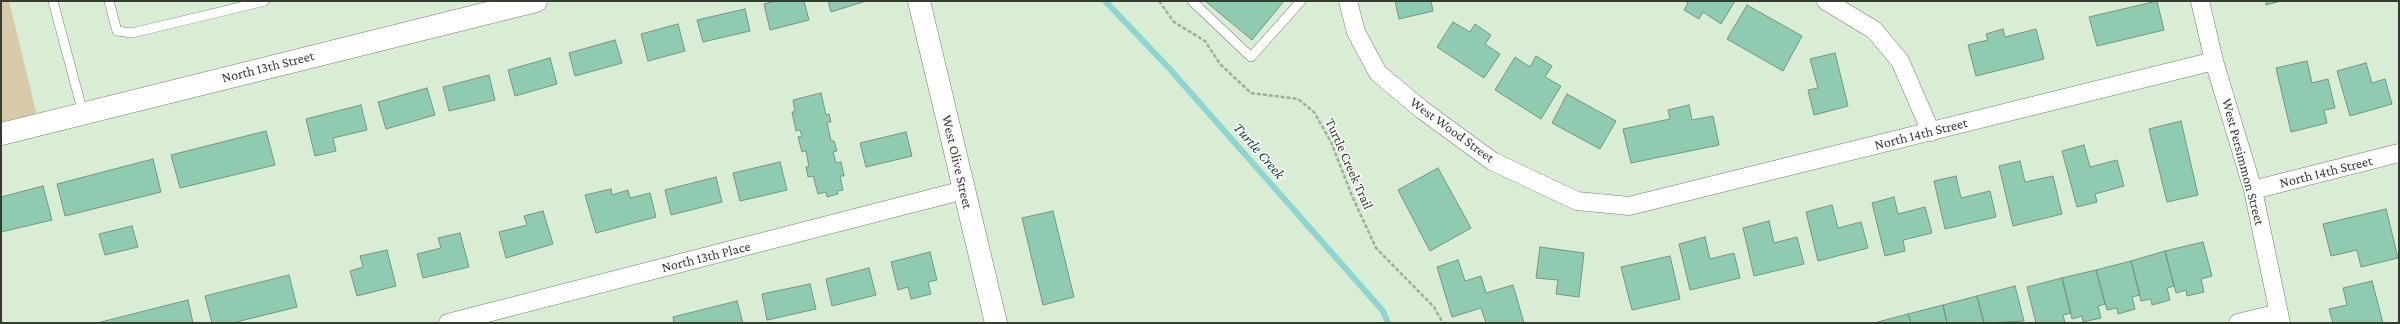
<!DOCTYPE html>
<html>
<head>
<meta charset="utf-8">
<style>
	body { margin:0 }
	#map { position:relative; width:2400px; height:324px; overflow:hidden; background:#d8edd4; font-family:"Crimson Pro",serif }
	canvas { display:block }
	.frame { position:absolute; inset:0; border:2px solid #353d33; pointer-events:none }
</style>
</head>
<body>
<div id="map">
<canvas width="2400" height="324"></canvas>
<div class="frame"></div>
</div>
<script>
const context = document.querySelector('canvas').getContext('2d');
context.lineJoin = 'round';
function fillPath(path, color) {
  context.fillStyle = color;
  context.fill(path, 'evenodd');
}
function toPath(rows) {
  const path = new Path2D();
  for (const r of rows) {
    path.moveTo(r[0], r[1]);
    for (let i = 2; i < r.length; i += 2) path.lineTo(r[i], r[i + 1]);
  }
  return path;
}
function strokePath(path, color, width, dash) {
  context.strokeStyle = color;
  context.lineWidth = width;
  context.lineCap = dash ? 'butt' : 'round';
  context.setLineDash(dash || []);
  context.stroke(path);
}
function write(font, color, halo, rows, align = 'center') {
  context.font = font + ' "Crimson Pro",serif';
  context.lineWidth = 3;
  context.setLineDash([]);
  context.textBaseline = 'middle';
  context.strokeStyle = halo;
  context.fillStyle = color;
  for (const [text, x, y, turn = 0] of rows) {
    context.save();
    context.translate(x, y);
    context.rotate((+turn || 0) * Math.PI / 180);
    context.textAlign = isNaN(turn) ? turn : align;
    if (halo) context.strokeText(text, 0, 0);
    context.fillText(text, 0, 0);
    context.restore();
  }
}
fillPath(toPath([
	[1,1,9,1,39,124,1,133]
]), '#d7cba9');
strokePath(toPath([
	[1105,1,1168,67,1383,311,1388,323]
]), '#8ed5d1', 6);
const building = toPath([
	[776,1,804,1,809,20,770,30,764,4,776,1],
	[828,1,866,1,831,12,828,1],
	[1205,1,1284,1,1252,40,1205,1],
	[1395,1,1431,1,1433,11,1399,19,1395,1],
	[1685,1,1735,1,1721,24,1703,12,1699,19,1684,10,1688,3,1685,1],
	[2157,1,2164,30,2097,46,2089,17,2157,1],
	[2266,1,2281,1,2266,5,2266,1],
	[1747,5,1802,36,1783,71,1727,39,1747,5],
	[745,9,750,31,703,42,697,20,745,9],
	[1453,22,1470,32,1475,24,1491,35,1485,44,1500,54,1484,78,1437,47,1453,22],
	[678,24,685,51,648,61,641,34,678,24],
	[2003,29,2005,37,2036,29,2044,59,1976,76,1968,45,1988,40,1986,34,2003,29],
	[615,40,622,63,575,76,569,53,615,40],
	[1835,53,1848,106,1814,115,1808,90,1818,88,1810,59,1835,53],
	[1536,56,1552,66,1545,77,1561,86,1541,119,1495,90,1515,57,1530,67,1536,56],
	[550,58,557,84,515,96,508,70,550,58],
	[2307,61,2312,83,2328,79,2335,108,2324,110,2327,123,2291,132,2276,68,2307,61],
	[2366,63,2372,83,2385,79,2392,104,2350,116,2337,71,2366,63],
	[489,75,495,100,449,111,443,87,489,75],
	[427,88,435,115,386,129,378,102,427,88],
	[821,93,826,115,829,114,831,122,827,122,831,141,834,141,837,151,833,152,836,163,841,162,844,176,840,176,843,190,837,191,838,194,827,197,826,192,818,194,813,176,808,177,806,167,809,167,806,151,802,152,798,137,802,136,800,130,796,131,792,112,795,112,793,100,821,93],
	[1567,94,1616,121,1600,149,1552,123,1567,94],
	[361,105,367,130,333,138,336,151,315,156,306,119,361,105],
	[1689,105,1692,120,1713,116,1719,145,1631,163,1623,129,1670,119,1668,110,1689,105],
	[2181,121,2198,195,2167,202,2149,129,2181,121],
	[266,131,275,165,180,188,171,155,266,131],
	[906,132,912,156,866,167,860,143,906,132],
	[2084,145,2090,167,2117,160,2124,186,2095,194,2097,202,2077,207,2062,151,2084,145],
	[153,159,161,192,65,216,57,184,153,159],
	[2020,161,2025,182,2053,176,2062,214,2013,226,1999,166,2020,161],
	[780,162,787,190,740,201,733,173,780,162],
	[1438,168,1471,228,1430,251,1398,190,1438,168],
	[1956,176,1961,198,1990,191,1996,217,1945,229,1934,181,1956,176],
	[716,177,722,202,671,215,665,190,716,177],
	[43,186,52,220,1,232,1,197,43,186],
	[611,189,612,195,628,190,630,198,650,193,656,217,596,233,585,195,611,189],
	[1894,197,1898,214,1925,207,1932,233,1903,240,1905,251,1885,256,1872,203,1894,197],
	[1832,205,1838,228,1861,222,1868,248,1818,261,1806,212,1832,205],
	[2386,209,2398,258,2361,267,2357,250,2331,256,2323,224,2386,209],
	[543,211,553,244,506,258,499,232,527,225,524,216,543,211],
	[1053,211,1074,297,1043,305,1022,218,1053,211],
	[1769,221,1774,243,1797,237,1804,264,1754,276,1743,228,1769,221],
	[132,226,138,247,105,255,99,234,132,226],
	[460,233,469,267,423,278,417,254,441,248,438,238,460,233],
	[1705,237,1710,259,1734,253,1740,278,1690,290,1679,244,1705,237],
	[2203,242,2212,276,2201,279,2204,292,2187,296,2186,290,2176,293,2165,251,2203,242],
	[1540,247,1584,253,1579,297,1556,294,1558,280,1536,278,1540,247],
	[387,250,396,286,357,296,350,271,363,267,360,256,387,250],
	[2165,251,2174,286,2167,288,2170,300,2152,305,2151,299,2141,301,2131,261,2165,251],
	[930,252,937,280,928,282,931,294,911,299,908,287,898,290,891,262,930,252],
	[1670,256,1680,299,1632,310,1621,267,1670,256],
	[1458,260,1465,281,1481,276,1486,293,1513,285,1524,323,1486,323,1481,308,1452,317,1437,267,1458,260],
	[2131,261,2140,295,2132,297,2135,309,2118,314,2117,308,2107,310,2096,270,2131,261],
	[869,268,876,295,832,306,826,279,869,268],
	[2096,270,2105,304,2098,306,2101,318,2083,322,2082,316,2072,319,2062,278,2096,270],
	[289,275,297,307,232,323,212,323,205,296,289,275],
	[2062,278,2071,313,2063,315,2065,323,2036,323,2027,287,2062,278],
	[2372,281,2383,323,2333,323,2329,309,2347,305,2343,288,2372,281],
	[810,284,816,309,767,320,762,294,810,284],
	[2015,286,2024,321,1984,323,1977,296,2015,286],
	[1977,296,1984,323,1947,323,1943,305,1977,296],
	[188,300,193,323,97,323,188,300],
	[737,301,743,323,674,323,673,317,737,301],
	[1943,305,1947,323,1911,323,1908,314,1943,305],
	[1908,314,1911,323,1874,323,1908,314]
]);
fillPath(building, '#8fcbb1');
strokePath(building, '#759486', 1);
const lane = toPath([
	[53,1,83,113],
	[109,1,117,31,132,33,265,1],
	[1192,1,1251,57,1301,1]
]);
const street = toPath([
	[1348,1,1356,32,1378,73,1421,109,1492,161,1577,201,1629,206,2214,61],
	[1826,1,1874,30,1900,61,1931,132],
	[2200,1,2214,61,2253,190,2281,323],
	[2253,190,2399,153],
	[448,323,964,190],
	[2238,323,2279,313]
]);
const secondary = toPath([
	[919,1,996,323],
	[1,134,536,1]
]);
strokePath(lane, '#6f826b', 10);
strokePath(street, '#6f826b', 19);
strokePath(secondary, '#6f826b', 23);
strokePath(toPath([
	[1159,1,1174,22,1205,41,1220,64,1251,93,1298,99,1314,112,1331,142,1352,196,1376,248,1434,307,1443,323]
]), '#9eae9b', 2.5, [4, 2]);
strokePath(lane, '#fff', 9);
strokePath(street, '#fff', 18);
strokePath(secondary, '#fff', 22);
write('14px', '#353d33', '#fff', [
	["North 13th Street",268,67,-14],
	["West Wood Street",1452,130,36],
	["North 14th Street",1921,134,-14],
	["West Olive Street",957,162,77],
	["West Persimmon Street",2243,162,75],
	["Turtle Creek Trail",1349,164,66],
	["North 14th Street",2326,172,-14],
	["North 13th Place",706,257,-14]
]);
write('italic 15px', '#1a3d3b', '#fff', [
	["Turtle Creek",1259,151,49]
]);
</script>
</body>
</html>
